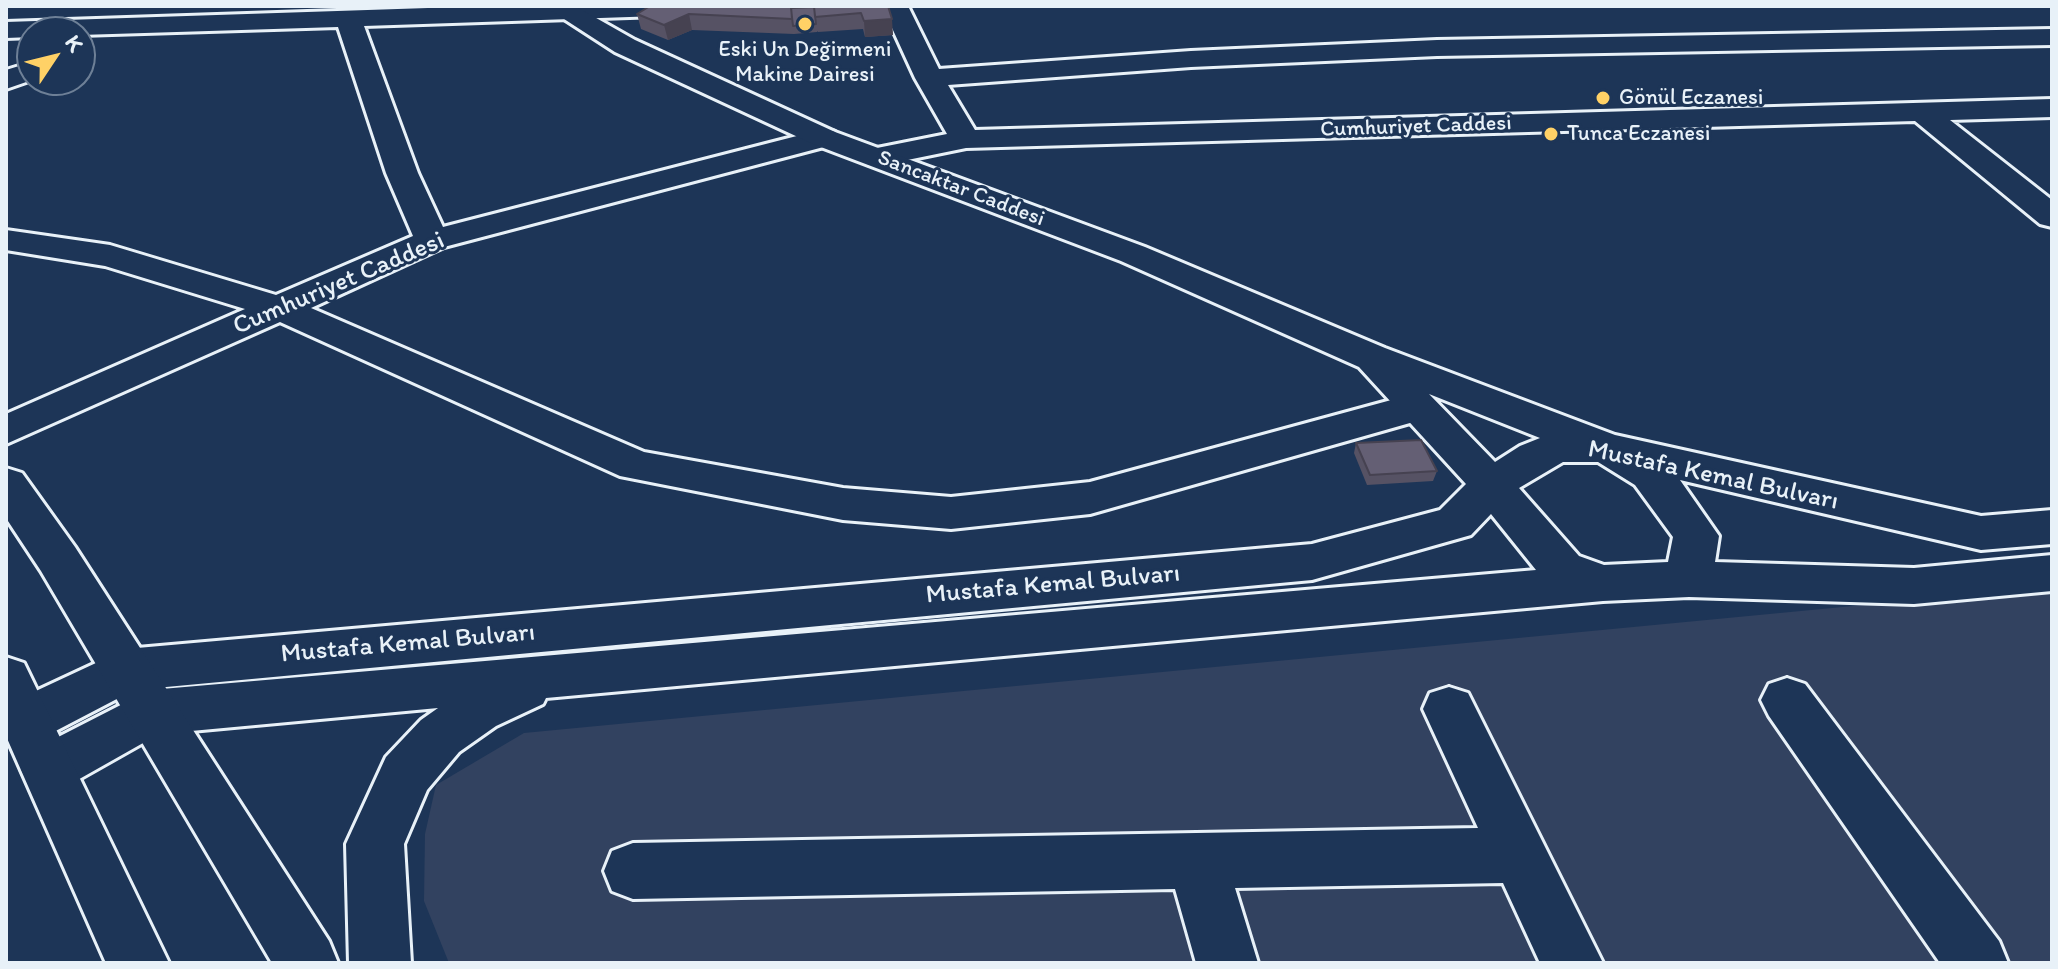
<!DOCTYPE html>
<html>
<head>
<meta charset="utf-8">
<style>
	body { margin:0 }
	#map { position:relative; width:2058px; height:969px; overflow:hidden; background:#1d3557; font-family:Itim,sans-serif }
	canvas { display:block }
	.frame { position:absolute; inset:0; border:8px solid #e8f1f8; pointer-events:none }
	.north { position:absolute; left:16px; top:16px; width:80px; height:80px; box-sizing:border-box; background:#1d3557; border:2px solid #6e8097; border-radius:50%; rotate:55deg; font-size:22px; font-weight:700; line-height:32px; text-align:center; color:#e8f1f8 }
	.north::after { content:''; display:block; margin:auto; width:28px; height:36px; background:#ffd166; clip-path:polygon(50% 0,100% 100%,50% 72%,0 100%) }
</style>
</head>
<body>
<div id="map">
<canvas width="2058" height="969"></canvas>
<div class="frame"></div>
<div class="north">K</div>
</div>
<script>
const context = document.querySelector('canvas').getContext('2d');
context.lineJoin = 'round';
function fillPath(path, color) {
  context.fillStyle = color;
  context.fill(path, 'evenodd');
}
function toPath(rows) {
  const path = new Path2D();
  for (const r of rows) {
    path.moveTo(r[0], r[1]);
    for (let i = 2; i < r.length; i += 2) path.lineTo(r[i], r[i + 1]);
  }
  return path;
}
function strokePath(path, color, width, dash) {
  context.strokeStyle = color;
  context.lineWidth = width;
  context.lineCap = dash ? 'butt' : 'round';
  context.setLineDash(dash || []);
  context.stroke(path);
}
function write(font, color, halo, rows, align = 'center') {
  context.font = font + ' Itim,sans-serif';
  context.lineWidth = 6;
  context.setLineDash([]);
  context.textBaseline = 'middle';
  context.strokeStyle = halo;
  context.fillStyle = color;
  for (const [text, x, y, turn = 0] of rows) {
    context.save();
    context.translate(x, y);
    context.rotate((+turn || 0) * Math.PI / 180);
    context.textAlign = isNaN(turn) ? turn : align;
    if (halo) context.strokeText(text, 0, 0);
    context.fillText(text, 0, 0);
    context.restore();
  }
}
fillPath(toPath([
	[2052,587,2052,963,449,963,424,901,425,834,436,785,524,733]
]), '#324260');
const street = toPath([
	[488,6,731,6,718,14,364,26,418,173,443,227,824,129,835,132,839,138,835,144,444,247,311,308,644,452,843,488,951,497,1090,482,1417,393,1431,397,1438,407,1431,417,1090,514,951,529,843,520,620,476,280,322,6,444,6,414,245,309,105,266,6,250,6,230,110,245,276,295,413,236,386,173,338,27,80,35,80,32,32,32,32,37,6,38,6,22,488,6],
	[882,6,908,6,939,69,1191,51,1437,40,2052,29,2052,45,1437,56,1191,67,948,85,975,130,2052,99,2052,117,1950,120,2052,200,2052,227,2040,224,1915,121,966,148,878,166,867,164,862,157,867,150,947,134,915,78,882,6],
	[32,62,32,80,6,89,6,70,32,62],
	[1787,678,1805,684,1999,941,2008,963,1940,963,1769,716,1761,700,1769,684,1787,678],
	[1449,687,1468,693,1603,963,1540,963,1503,883,1235,888,1258,963,1196,963,1175,889,633,899,612,891,604,871,612,851,633,843,1478,828,1423,709,1430,693,1449,687]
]);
const secondary = toPath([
	[544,6,575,6,635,40,835,132,1145,247,1385,348,1615,435,1981,516,2052,510,2052,544,1981,550,1680,480,1719,536,1715,562,1914,568,2052,555,2052,591,1914,604,1689,597,1603,601,546,698,543,704,496,726,459,752,427,790,404,844,411,963,349,963,346,844,386,757,421,720,438,708,159,734,67,786,48,793,29,786,21,769,29,752,150,690,1536,570,1491,514,1471,535,1312,580,134,690,46,736,27,743,8,736,8,704,126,649,1312,544,1440,510,1466,484,1359,367,1121,261,813,144,615,52,544,6],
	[1429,394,1540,438,1520,446,1495,462,1429,394],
	[1563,462,1598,462,1635,485,1673,537,1668,562,1604,565,1579,556,1519,488,1563,462]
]);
const highway = toPath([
	[6,468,22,473,75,547,329,941,338,963,272,963,41,571,6,518,6,468],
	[6,657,24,663,169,963,106,963,6,736,6,657]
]);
strokePath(street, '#e8f1f8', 6);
strokePath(secondary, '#e8f1f8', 6);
strokePath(highway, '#e8f1f8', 6);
fillPath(street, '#1d3557');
fillPath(secondary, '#1d3557');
fillPath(highway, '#1d3557');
fillPath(toPath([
	[888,6,893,35,865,37,863,29,818,32,817,31,817,32,794,34,692,30,668,40,641,29,637,14],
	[1356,443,1437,471,1433,481,1367,485,1354,453]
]), '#565264');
fillPath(toPath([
	[689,14,692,30,668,40,664,25],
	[892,19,893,35,865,37,864,21]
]), '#464251');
const building = toPath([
	[650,6,791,6,792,19,689,14,664,25,637,14,650,6],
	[814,6,888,6,892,19,864,21,861,13,815,17,814,6],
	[814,7,816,24,793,26,791,8,814,7],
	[1421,440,1437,471,1370,475,1356,443,1421,440]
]);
fillPath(building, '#645f74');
strokePath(building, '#464251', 2);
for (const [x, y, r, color] of [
	[805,24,8,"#ffd166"],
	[1603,98,8,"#ffd166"],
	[1551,134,8,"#ffd166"]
]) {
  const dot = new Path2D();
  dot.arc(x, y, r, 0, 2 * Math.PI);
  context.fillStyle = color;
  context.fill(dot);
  strokePath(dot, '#1d3557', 3);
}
write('22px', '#e8f1f8', '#1d3557', [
	["Eski Un Değirmeni",805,50,"center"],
	["Makine Dairesi",805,75,"center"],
	["Gönül Eczanesi",1619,98],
	["Tunca Eczanesi",1567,134]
], 'left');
write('22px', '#e8f1f8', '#1d3557', [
	["Cumhuriyet Caddesi",1416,127,-2],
	["Sancaktar Caddesi",961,189,21]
]);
write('26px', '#e8f1f8', '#1d3557', [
	["Cumhuriyet Caddesi",339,284,-23],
	["Mustafa Kemal Bulvarı",1713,476,12],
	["Mustafa Kemal Bulvarı",1053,585,-5],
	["Mustafa Kemal Bulvarı",408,644,-5]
]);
</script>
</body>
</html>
